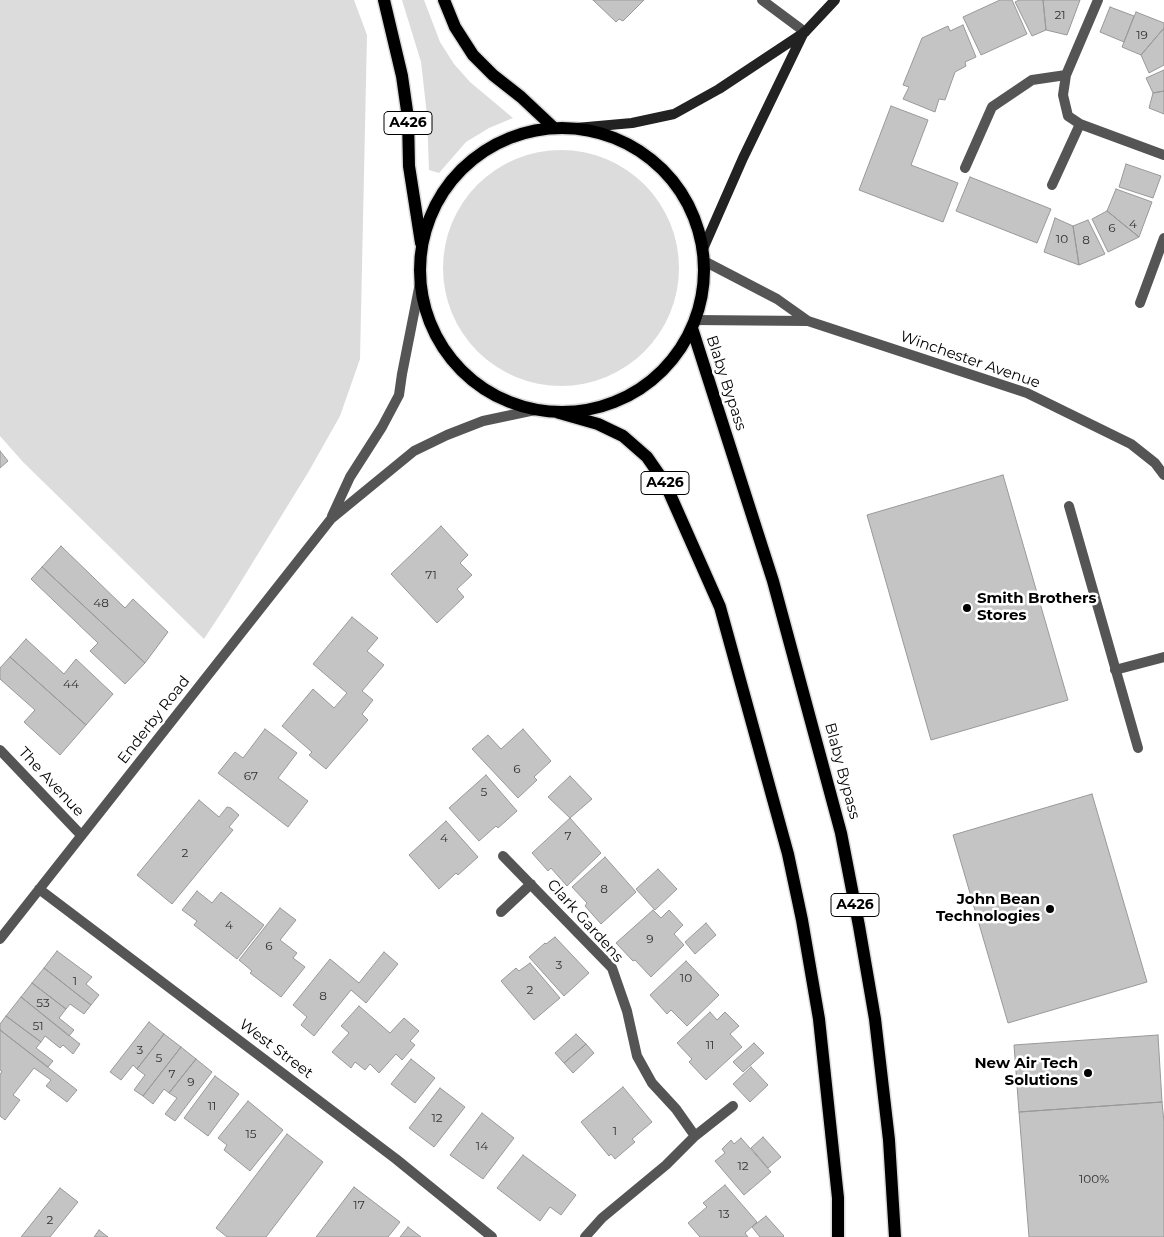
<!DOCTYPE html>
<html>
<head>
<meta charset="utf-8">
<style>
	body { margin:0 }
	canvas { display:block; background:#fff }
</style>
</head>
<body>
<canvas width="1164" height="1237"></canvas>
<script>
const context = document.querySelector('canvas').getContext('2d');
context.lineJoin = 'round';
function fillPath(path, color) {
  context.fillStyle = color;
  context.fill(path, 'evenodd');
}
function toPath(rows) {
  const path = new Path2D();
  for (const r of rows) {
    if (r.length === 3) {
      path.moveTo(r[0] + r[2], r[1]);
      path.arc(r[0], r[1], r[2], 0, 2 * Math.PI);
      continue;
    }
    path.moveTo(r[0], r[1]);
    for (let i = 2; i < r.length; i += 2) path.lineTo(r[i], r[i + 1]);
  }
  return path;
}
function strokePath(path, color, width, dash) {
  context.strokeStyle = color;
  context.lineWidth = width;
  context.lineCap = dash ? 'butt' : 'round';
  context.setLineDash(dash || []);
  context.stroke(path);
}
function write(font, color, halo, rows, align = 'center') {
  context.font = font + ' Montserrat,sans-serif';
  context.lineWidth = 5;
  context.setLineDash([]);
  context.textBaseline = 'middle';
  context.strokeStyle = halo;
  context.fillStyle = color;
  for (const [text, x, y, turn = 0] of rows) {
    context.save();
    context.translate(x, y);
    context.rotate((+turn || 0) * Math.PI / 180);
    context.textAlign = isNaN(turn) ? turn : align;
    if (halo) context.strokeText(text, 0, 0);
    context.fillText(text, 0, 0);
    context.restore();
  }
}
fillPath(toPath([
	[0,0,354,0,367,35,360,359,340,416,309,471,229,601,204,639,23,462,0,436],
	[402,0,424,0,440,42,454,64,470,82,513,118,489,128,466,142,439,173,429,170,427,115,421,62],
	[561,268,118]
]), '#dcdcdc');
const building = toPath([
	[593,0,644,0,623,21,619,19,616,22,593,0],
	[1000,0,1012,0,1027,34,981,55,963,17,1000,0],
	[1019,0,1043,0,1046,30,1032,36,1015,2,1019,0],
	[1043,0,1080,0,1067,35,1046,30,1043,0],
	[1110,7,1134,16,1124,42,1100,32,1110,7],
	[1136,12,1164,23,1164,28,1141,55,1122,47,1136,12],
	[963,25,976,57,965,62,966,66,955,72,945,100,939,99,935,112,903,99,909,87,903,85,922,38,948,26,950,31,963,25],
	[1164,28,1164,65,1149,73,1141,55,1164,28],
	[1164,70,1164,91,1153,93,1146,78,1164,70],
	[1164,91,1164,114,1149,108,1153,93,1164,91],
	[891,106,928,120,911,165,958,183,943,222,859,190,891,106],
	[1126,164,1161,176,1153,198,1119,187,1126,164],
	[970,177,1051,209,1037,243,956,211,970,177],
	[1116,189,1152,202,1139,237,1107,211,1116,189],
	[1107,211,1139,237,1108,252,1092,219,1107,211],
	[1055,218,1073,226,1079,265,1044,252,1055,218],
	[1088,220,1105,254,1079,265,1073,226,1088,220],
	[0,451,8,461,0,468,0,451],
	[1003,475,1068,700,931,740,867,515,1003,475],
	[441,526,468,555,460,563,472,575,457,589,464,597,437,623,391,574,441,526],
	[61,546,125,608,133,599,168,632,145,663,42,567,61,546],
	[42,567,145,663,125,684,90,651,98,643,31,579,42,567],
	[352,617,378,638,367,651,384,665,362,691,373,700,362,714,368,720,326,769,309,755,312,752,282,726,313,689,334,708,347,693,313,664,352,617],
	[26,639,64,674,76,659,113,694,86,725,10,657,26,639],
	[10,657,86,725,60,755,24,722,35,710,0,679,0,668,10,657],
	[265,729,297,753,278,778,308,801,288,827,218,773,235,752,243,758,265,729],
	[523,729,551,761,534,777,537,780,518,798,472,749,488,735,501,749,523,729],
	[486,775,517,811,498,828,496,826,479,841,449,808,486,775],
	[570,776,592,799,570,818,548,797,570,776],
	[1092,794,1147,982,1008,1023,953,835,1092,794],
	[199,800,219,817,227,807,231,808,239,815,229,827,233,830,172,904,137,875,199,800],
	[570,818,601,853,567,886,551,868,548,871,532,853,570,818],
	[446,821,478,857,458,875,456,873,439,889,409,855,446,821],
	[605,857,636,892,601,924,585,906,587,903,572,887,605,857],
	[658,869,677,889,655,910,636,889,658,869],
	[197,891,212,903,221,892,264,925,237,959,194,925,197,921,182,910,197,891],
	[280,908,296,920,280,940,297,953,293,958,305,967,281,997,250,973,252,971,239,960,280,908],
	[653,910,661,918,669,910,683,925,674,934,684,945,651,977,635,960,633,961,616,943,653,910],
	[706,923,716,935,695,954,685,942,706,923],
	[555,937,589,973,564,996,529,957,545,943,546,944,555,937],
	[57,951,92,977,86,984,99,995,91,1005,44,968,57,951],
	[384,952,398,964,366,1003,351,990,314,1036,301,1025,307,1017,293,1005,330,959,359,983,384,952],
	[686,961,719,995,687,1026,671,1010,667,1014,650,995,686,961],
	[530,963,560,998,534,1020,501,981,516,968,519,971,530,963],
	[44,968,91,1005,84,1014,70,1004,66,1009,32,983,44,968],
	[32,983,66,1009,59,1018,74,1030,69,1036,21,997,32,983],
	[21,997,80,1044,73,1054,63,1045,60,1048,45,1036,41,1042,6,1016,21,997],
	[359,1006,390,1033,404,1018,419,1031,410,1041,415,1045,402,1060,396,1054,379,1073,370,1064,365,1070,355,1062,351,1068,332,1052,349,1033,341,1026,359,1006],
	[710,1012,717,1020,725,1012,739,1026,730,1034,742,1047,706,1080,689,1062,692,1059,677,1043,710,1012],
	[6,1016,41,1042,36,1048,53,1061,48,1067,0,1030,0,1024,6,1016],
	[149,1022,164,1034,137,1069,133,1065,121,1080,110,1072,149,1022],
	[0,1030,77,1090,67,1102,46,1086,51,1080,34,1068,13,1095,20,1100,5,1120,0,1116,0,1075,2,1071,0,1070,0,1030],
	[164,1034,181,1047,143,1096,134,1090,145,1075,137,1069,164,1034],
	[576,1034,586,1044,564,1063,555,1053,576,1034],
	[1158,1035,1162,1102,1019,1112,1014,1045,1158,1035],
	[754,1043,764,1053,743,1072,733,1062,754,1043],
	[586,1044,594,1053,573,1073,564,1063,586,1044],
	[181,1047,196,1059,169,1093,164,1089,153,1104,143,1096,181,1047],
	[196,1059,212,1072,175,1121,165,1114,177,1098,169,1093,196,1059],
	[411,1059,435,1078,415,1103,391,1084,411,1059],
	[751,1067,768,1085,750,1102,733,1084,751,1067],
	[215,1076,239,1094,208,1136,184,1118,215,1076],
	[623,1087,652,1122,632,1139,635,1142,615,1159,611,1154,609,1156,581,1122,623,1087],
	[440,1088,465,1107,434,1147,409,1128,440,1088],
	[248,1101,283,1130,250,1171,224,1150,227,1145,218,1138,248,1101],
	[1162,1102,1164,1122,1164,1237,1029,1237,1019,1112,1162,1102],
	[482,1113,514,1138,483,1179,450,1155,482,1113],
	[287,1134,323,1162,266,1237,227,1237,216,1228,287,1134],
	[763,1137,781,1157,768,1168,751,1148,763,1137],
	[741,1138,771,1172,744,1195,715,1161,725,1153,722,1149,731,1140,734,1144,741,1138],
	[523,1155,576,1195,561,1215,550,1207,540,1221,497,1188,523,1155],
	[725,1185,757,1222,745,1233,748,1237,700,1237,688,1223,707,1207,703,1203,725,1185],
	[354,1187,400,1222,388,1237,316,1237,354,1187],
	[60,1188,78,1202,50,1237,21,1237,60,1188],
	[766,1216,784,1236,783,1237,760,1237,752,1227,766,1216],
	[408,1227,421,1237,400,1237,408,1227],
	[99,1230,108,1237,94,1237,99,1230]
]);
fillPath(building, '#c4c4c4');
strokePath(building, '#999', 1);
const primary = toPath([
	[384,0,402,76,408,118,409,166,421,243],
	[444,0,455,27,473,55,493,75,521,97,554,128],
	[562,270,142],
	[692,328,773,581,841,833,859,926,875,1019,889,1140,895,1237],
	[556,412,598,424,623,436,647,457,665,483,720,607,788,854,802,920,819,1019,838,1198,838,1237]
]);
strokePath(primary, '#dbdbdb', 15);
strokePath(toPath([
	[762,0,805,32],
	[1098,0,1066,75,1063,95,1068,116,1080,124,1164,155],
	[965,168,992,107,1032,80,1066,75],
	[1052,185,1080,124],
	[1069,506,1138,748],
	[1115,670,1164,657]
]), '#555', 10);
strokePath(toPath([
	[704,261,777,299,808,321,1027,393,1131,444,1155,463,1164,475],
	[1140,303,1164,238],
	[695,320,808,321],
	[332,516,350,477,382,427,399,395,402,374,420,283],
	[0,750,81,835],
	[503,856,612,968,627,1011,637,1056,652,1083,676,1109,695,1136,666,1165,602,1218,585,1237],
	[39,889,396,1159,492,1237],
	[501,912,531,884],
	[0,939,331,519,414,451,447,435,483,421,535,410],
	[695,1136,733,1106]
]), '#555', 10);
strokePath(toPath([
	[576,128,632,123,674,114,719,89,805,32,835,0],
	[703,249,743,158,804,32]
]), '#222', 10);
strokePath(primary, '#000', 12);
for (const [x, y, r, color] of [
	[967,608,5,"#000"],
	[1050,909,5,"#000"],
	[1088,1073,5,"#000"]
]) {
  const dot = new Path2D();
  dot.arc(x, y, r, 0, 2 * Math.PI);
  context.fillStyle = color;
  context.fill(dot);
  strokePath(dot, '#fff', 2);
}
write('12px', '#313131', null, [
	["21",1060,15],
	["19",1142,35],
	["4",1133,224],
	["6",1112,228],
	["10",1062,239],
	["8",1086,240],
	["71",431,575],
	["48",101,603],
	["44",71,684],
	["6",517,769],
	["67",251,776],
	["5",484,792],
	["7",568,836],
	["4",444,838],
	["2",185,853],
	["8",604,889],
	["4",229,925],
	["9",650,939],
	["6",269,946],
	["3",559,965],
	["10",686,978],
	["1",75,981],
	["2",530,990],
	["8",323,996],
	["53",43,1003],
	["51",38,1026],
	["11",710,1045],
	["3",140,1050],
	["5",159,1058],
	["7",172,1074],
	["9",191,1082],
	["11",212,1106],
	["12",437,1118],
	["1",615,1131],
	["15",251,1134],
	["14",482,1146],
	["12",743,1166],
	["100%",1094,1179],
	["17",359,1205],
	["13",724,1214],
	["2",50,1220]
]);
for (const [x, y, w] of [
	[408,123,48],
	[665,483,48],
	[855,905,48]
]) {
  const box = new Path2D();
  box.roundRect(x - w / 2, y - 11.5, w, 23, 4);
  context.fillStyle = '#fff';
  context.fill(box);
  strokePath(box, '#000', 1);
}
write('bold 14px', '#000', null, [
	["A426",408,123],
	["A426",665,483],
	["A426",855,905]
]);
write('15px', '#000', '#fff', [
	["Winchester Avenue",970,360,19],
	["Blaby Bypass",726,383,72],
	["Enderby Road",154,720,-52],
	["Blaby Bypass",842,771,75],
	["The Avenue",51,782,47],
	["Clark Gardens",585,921,48],
	["West Street",276,1049,37]
]);
write('bold 15px', '#000', '#fff', [
	["Smith Brothers",977,599,"left"],
	["Stores",977,616,"left"],
	["John Bean",1040,900],
	["Technologies",1040,917],
	["New Air Tech",1078,1064],
	["Solutions",1078,1081]
], 'right');
</script>
</body>
</html>
